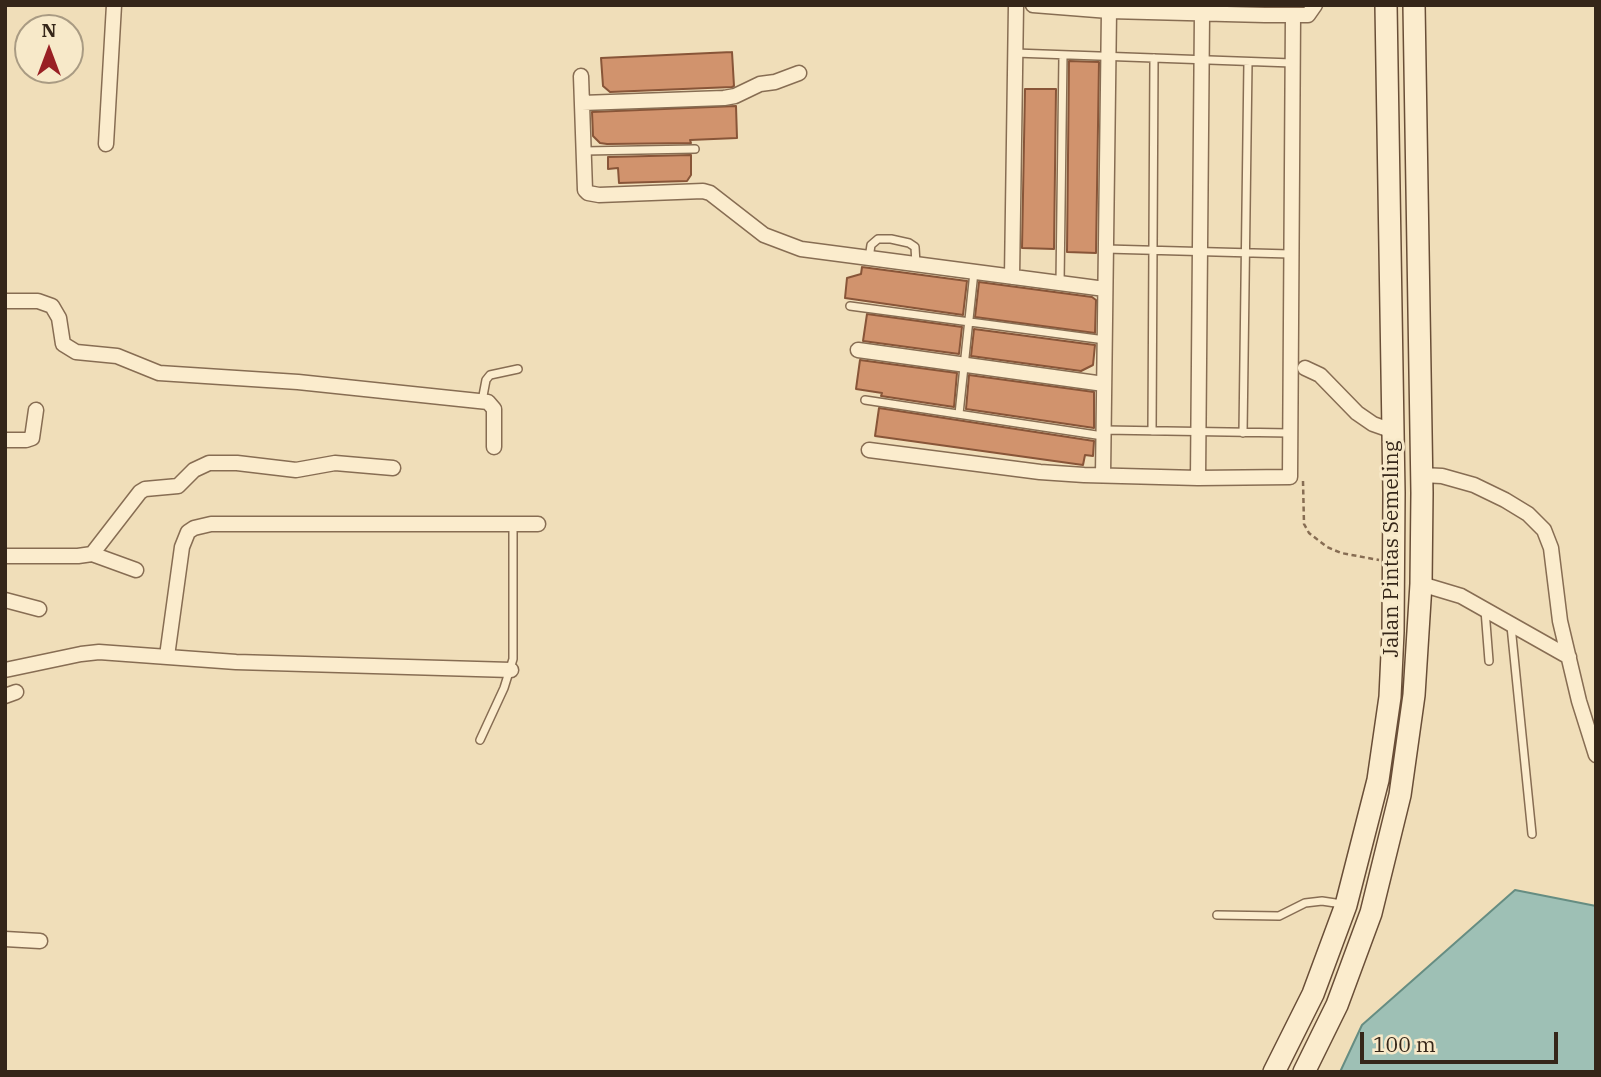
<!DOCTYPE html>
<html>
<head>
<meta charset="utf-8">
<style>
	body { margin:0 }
	#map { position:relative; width:1601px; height:1077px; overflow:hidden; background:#f0deb9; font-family:"IBM Plex Serif",serif }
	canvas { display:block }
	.frame { position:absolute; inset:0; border:7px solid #352619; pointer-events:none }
	.north { position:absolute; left:14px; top:14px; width:70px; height:70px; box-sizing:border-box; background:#f7e9c9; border:2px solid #a99b83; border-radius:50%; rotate:0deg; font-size:19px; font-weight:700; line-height:28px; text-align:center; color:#352619 }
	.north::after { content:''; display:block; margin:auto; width:24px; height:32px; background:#992024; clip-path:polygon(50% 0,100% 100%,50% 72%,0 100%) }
	.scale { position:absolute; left:1360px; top:1032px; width:198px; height:32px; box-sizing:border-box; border:4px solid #352619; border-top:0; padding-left:9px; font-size:21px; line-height:24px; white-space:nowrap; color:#352619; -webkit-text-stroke:5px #f7e9c9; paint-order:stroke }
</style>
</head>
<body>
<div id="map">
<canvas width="1601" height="1077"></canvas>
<div class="frame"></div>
<div class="north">N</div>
<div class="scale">100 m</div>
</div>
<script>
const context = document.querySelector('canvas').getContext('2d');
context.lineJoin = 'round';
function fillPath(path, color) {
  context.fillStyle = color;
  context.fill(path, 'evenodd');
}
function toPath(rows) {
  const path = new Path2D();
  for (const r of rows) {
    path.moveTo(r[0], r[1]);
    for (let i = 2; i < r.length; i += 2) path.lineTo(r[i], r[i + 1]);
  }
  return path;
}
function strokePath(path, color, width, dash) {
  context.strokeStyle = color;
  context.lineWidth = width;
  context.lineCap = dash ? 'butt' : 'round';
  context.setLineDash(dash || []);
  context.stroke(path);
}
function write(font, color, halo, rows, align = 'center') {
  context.font = font + ' "IBM Plex Serif",serif';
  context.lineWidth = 6;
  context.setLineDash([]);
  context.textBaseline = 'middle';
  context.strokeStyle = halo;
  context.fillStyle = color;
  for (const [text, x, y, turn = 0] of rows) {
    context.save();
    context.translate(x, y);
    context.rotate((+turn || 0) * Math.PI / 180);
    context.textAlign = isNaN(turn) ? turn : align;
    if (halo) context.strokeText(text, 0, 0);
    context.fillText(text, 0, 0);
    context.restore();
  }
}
const water = toPath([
	[1515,890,1596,906,1596,1072,1340,1072,1362,1025,1515,890]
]);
fillPath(water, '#9ec0b5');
strokePath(water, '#668d82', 2);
const building = toPath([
	[732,52,734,86,732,87,610,92,603,86,601,58,732,52],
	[1069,61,1099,62,1096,253,1067,252,1069,61],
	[1025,89,1056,89,1054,249,1022,248,1025,89],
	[736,106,737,138,690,140,691,143,607,144,600,143,593,136,592,112,736,106],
	[691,155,691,175,687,181,619,183,618,168,608,169,608,157,691,155],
	[862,267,967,281,963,315,845,298,847,278,861,274,862,267],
	[979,282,1092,297,1096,300,1095,333,975,317,979,282],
	[867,314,962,327,959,354,863,341,867,314],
	[974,329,1095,345,1093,365,1081,371,971,356,974,329],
	[860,360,957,373,954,407,881,396,882,393,856,389,860,360],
	[969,375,1094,392,1094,428,966,409,969,375],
	[879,408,1094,441,1093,456,1085,455,1083,465,875,436,879,408]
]);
fillPath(building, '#d1936d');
strokePath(building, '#885538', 2);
const service = toPath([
	[1015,53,1292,63],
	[584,151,695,149],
	[1106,249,1290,254],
	[869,258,871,245,878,239,891,239,909,243,915,247,916,264],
	[1060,283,1063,55],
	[850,306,1105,340],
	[865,400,1103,436],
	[482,401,486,380,490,375,518,369],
	[959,414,974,272],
	[1104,430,1290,433],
	[1152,431,1154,58],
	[1243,433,1248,62],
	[1485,610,1489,661],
	[1511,626,1532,834],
	[480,740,504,688,513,659,513,525],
	[1217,915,1279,916,1305,903,1322,901,1342,904]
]);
const minor = toPath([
	[1033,5,1109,11,1265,15,1308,15,1315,5],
	[581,76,585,190,588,193,599,195,703,191,710,193,764,235,801,249,1105,289],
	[582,103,724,98,735,96,760,84,775,82,799,73],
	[106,144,114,5],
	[1012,277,1016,5],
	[5,301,38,301,52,306,59,318,63,344,76,352,117,356,159,373,298,382,488,402,494,409,494,447],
	[858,350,1104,384],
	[1305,368,1320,375,1357,413,1373,424,1393,431],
	[5,440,26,440,32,438,36,410],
	[869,450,1040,472,1084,475,1198,478,1290,477,1293,15],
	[1103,475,1109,11],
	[1421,475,1442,476,1474,485,1505,500,1528,514,1544,530,1551,548,1560,621,1579,701,1596,755],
	[1198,478,1202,14],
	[92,554,136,570],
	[5,556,78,556,92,554,140,492,145,489,178,486,194,470,209,463,237,463,296,470,335,463,393,468],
	[1421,584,1461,596,1569,657],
	[5,600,39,609],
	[167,656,182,547,188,532,194,528,211,524,538,524],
	[5,670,81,654,99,652,236,662,511,670],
	[5,696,16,692],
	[5,939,40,941]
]);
const secondary = toPath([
	[1274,1072,1313,994,1346,905,1378,780,1390,697,1393,632,1394,493,1386,5],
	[1304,1072,1337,1005,1371,913,1400,795,1414,695,1421,584,1422,493,1414,5]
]);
strokePath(service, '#876d53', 10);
strokePath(minor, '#876d53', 17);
strokePath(secondary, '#694e37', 24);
strokePath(toPath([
	[1303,481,1304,524,1309,533,1327,547,1341,553,1379,560]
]), '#876d53', 2.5, [5, 3.5]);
strokePath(service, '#fbeccd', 7);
strokePath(minor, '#fbeccd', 14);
strokePath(secondary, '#fbeccd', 21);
write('21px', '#352619', '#f7e9c9', [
	["Jalan Pintas Semeling",1392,549,-90]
]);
</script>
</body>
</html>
